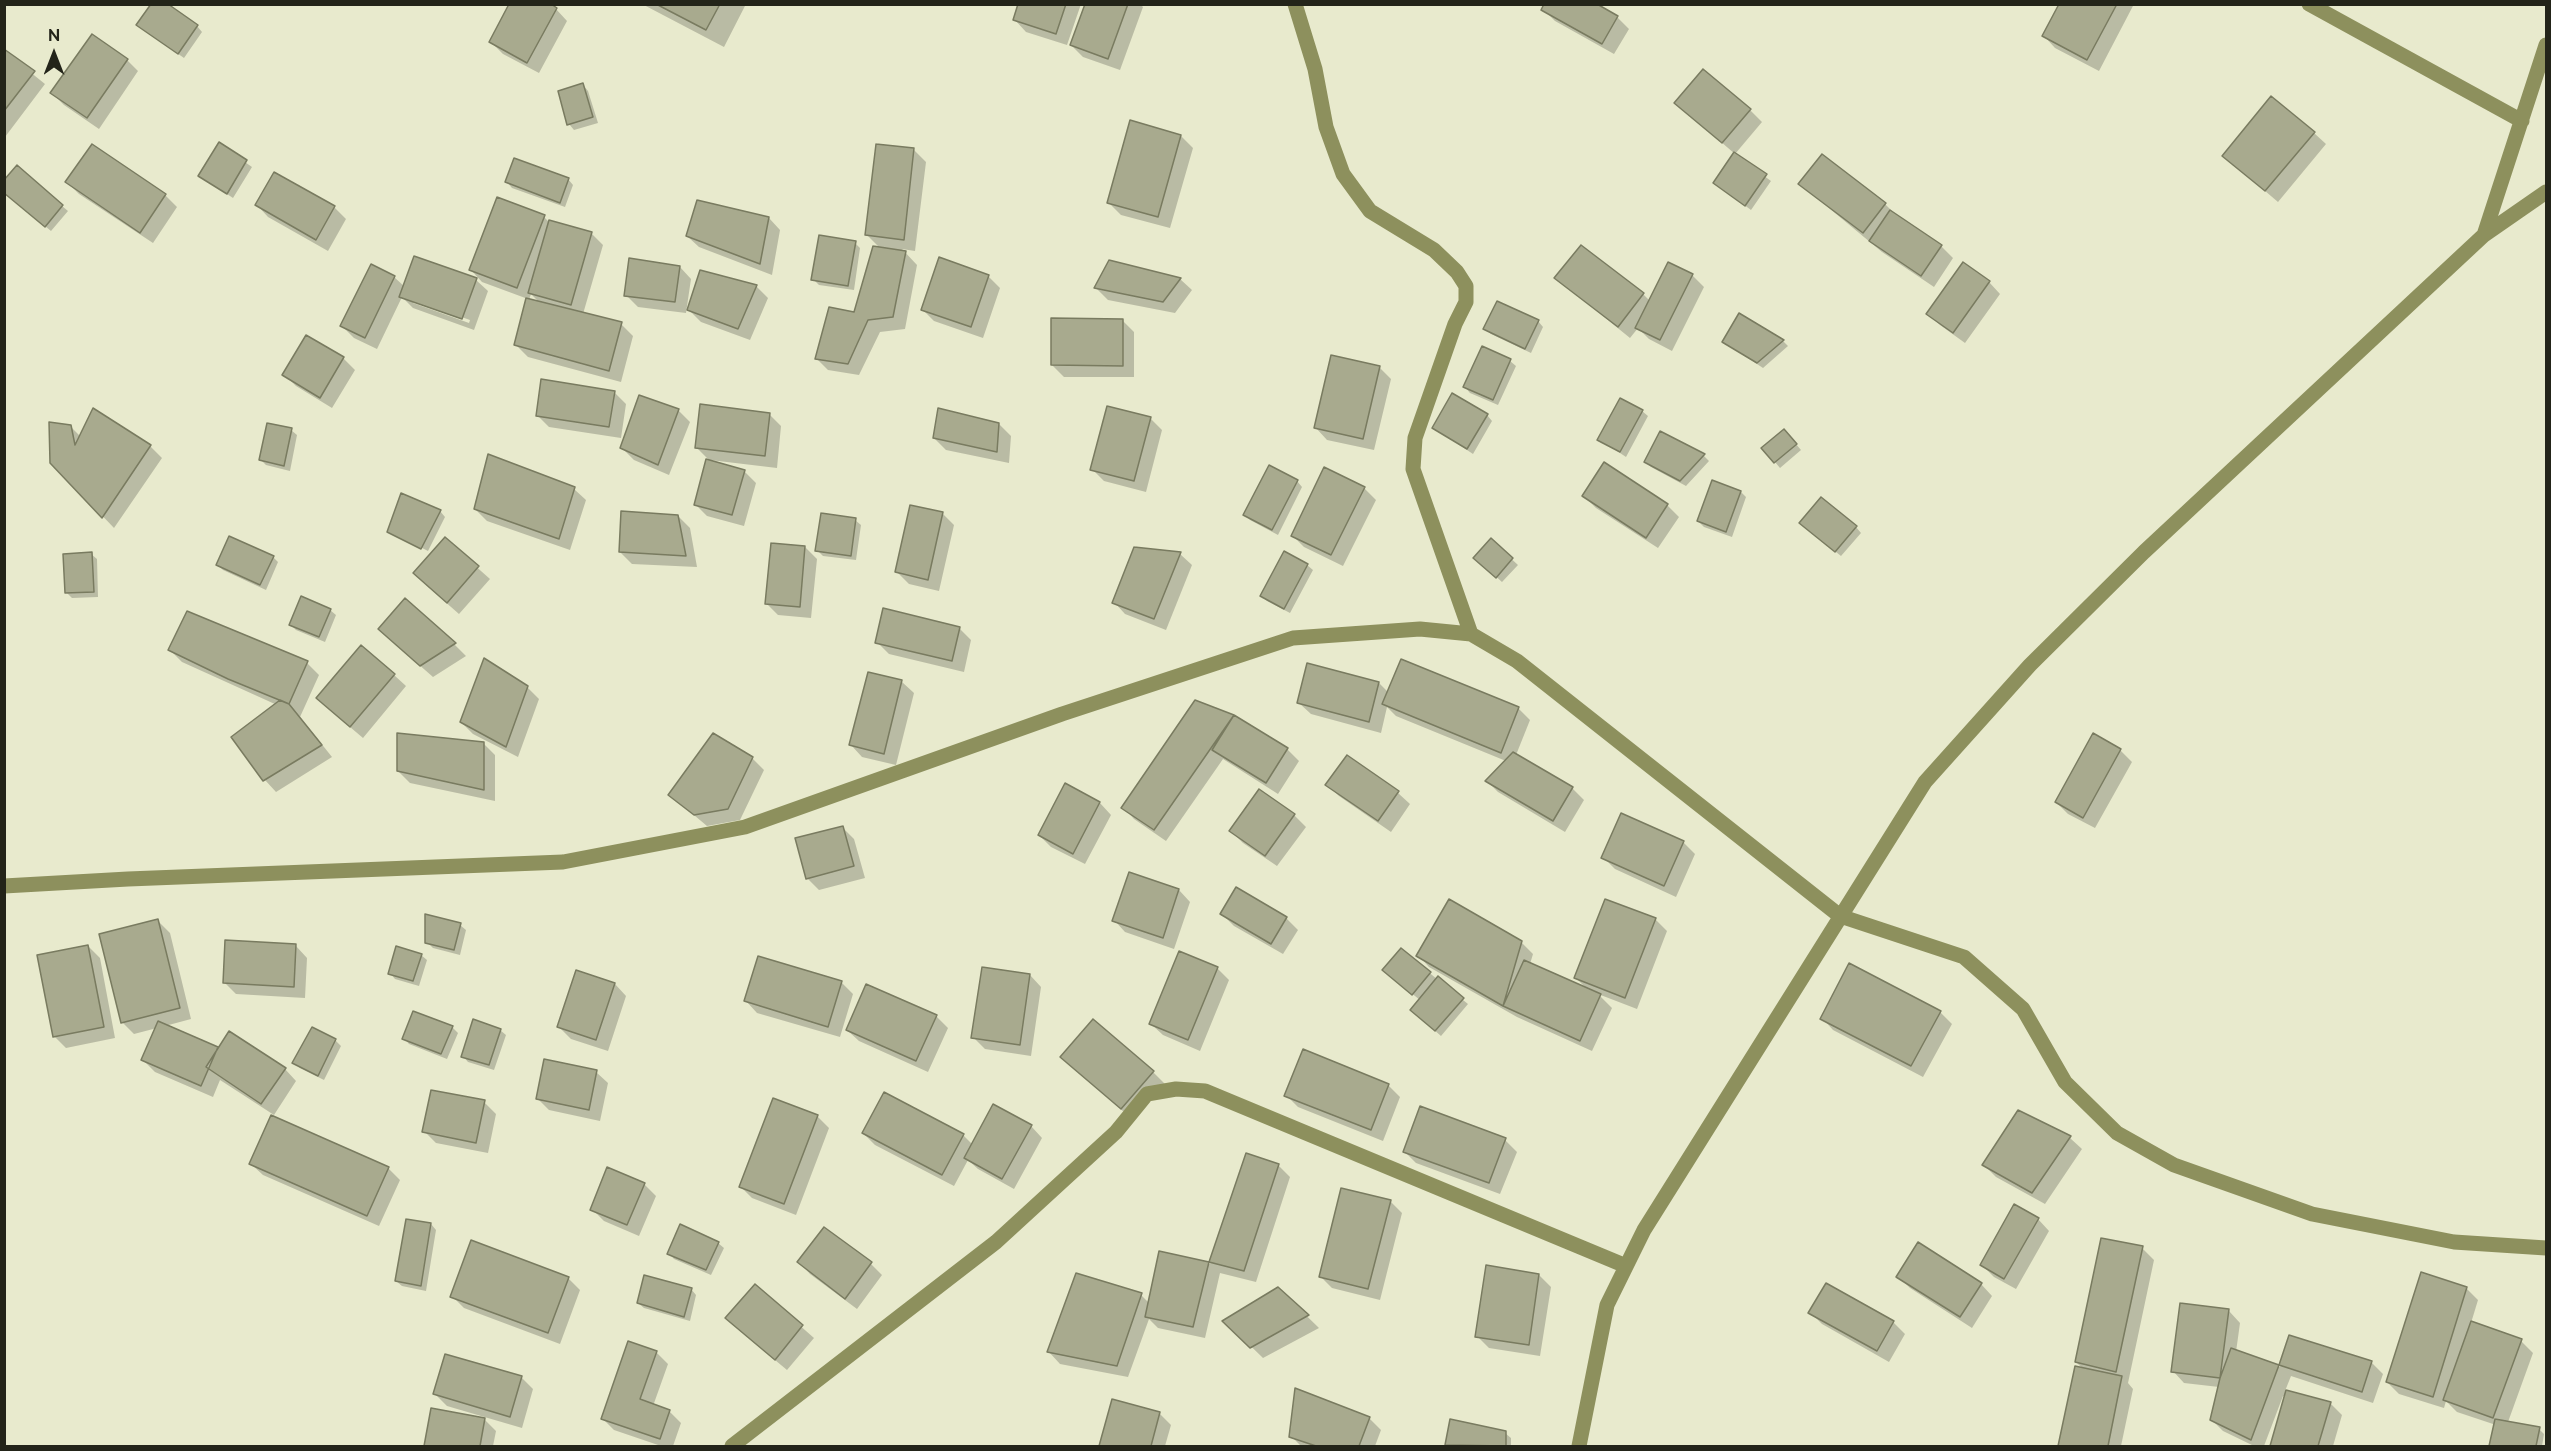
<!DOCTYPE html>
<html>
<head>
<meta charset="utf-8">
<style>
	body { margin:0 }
	#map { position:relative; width:2551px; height:1451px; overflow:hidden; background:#e8eacd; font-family:Raleway,sans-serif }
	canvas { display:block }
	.frame { position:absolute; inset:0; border:6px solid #232419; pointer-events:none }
	.north { position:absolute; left:24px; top:24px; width:60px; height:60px; -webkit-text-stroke:4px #e8eacd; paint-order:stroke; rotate:0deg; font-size:16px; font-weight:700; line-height:24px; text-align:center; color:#232419 }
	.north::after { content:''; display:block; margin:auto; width:21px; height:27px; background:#232419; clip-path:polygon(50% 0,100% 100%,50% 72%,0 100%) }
</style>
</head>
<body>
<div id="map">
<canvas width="2551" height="1451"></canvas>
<div class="frame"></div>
<div class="north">N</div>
</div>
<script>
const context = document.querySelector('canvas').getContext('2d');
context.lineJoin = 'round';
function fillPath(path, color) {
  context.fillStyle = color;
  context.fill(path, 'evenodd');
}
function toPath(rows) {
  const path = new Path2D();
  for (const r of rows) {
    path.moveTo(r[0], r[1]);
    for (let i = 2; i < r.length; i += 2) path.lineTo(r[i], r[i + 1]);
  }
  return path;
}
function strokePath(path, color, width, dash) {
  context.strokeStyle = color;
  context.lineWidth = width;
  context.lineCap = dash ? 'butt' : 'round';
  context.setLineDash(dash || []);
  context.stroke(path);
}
fillPath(toPath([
	[642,4,746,4,724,47],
	[1020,4,1081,4,1067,45,1026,32,1015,20],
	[1086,4,1140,4,1143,7,1120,70,1083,57,1071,45],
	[2060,4,2134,4,2099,71,2055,48,2044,36],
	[556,9,567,21,539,73,503,54,491,42],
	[1543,9,1617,17,1629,29,1614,54,1555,21],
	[197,26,202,32,184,58,144,30],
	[4,51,45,84,5,137,4,136],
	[127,60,138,71,99,129,64,105,52,93],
	[583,85,588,91,598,123,574,130,569,124],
	[1676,103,1750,110,1762,122,1735,154],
	[1131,122,1181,136,1193,148,1170,228,1121,215,1109,203],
	[2314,133,2326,144,2278,202,2224,156],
	[219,144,252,167,233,198,200,176],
	[92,146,165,195,177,207,153,243,79,194,67,182],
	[914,150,926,162,915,251,902,249,917,265,905,329,880,332,859,375,828,370,816,358,855,314,881,249,867,235],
	[1734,154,1771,181,1751,210,1715,183],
	[1822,156,1885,204,1897,216,1941,246,1953,258,1934,287,1882,252,1800,184],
	[568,179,573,185,565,207,512,188,507,182],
	[4,192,62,206,68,211,51,231],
	[257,205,334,207,346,219,328,251,268,217],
	[544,217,549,222,591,233,603,245,583,314,621,324,633,336,621,382,528,357,516,345,528,299,482,282,471,270],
	[531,294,540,303,529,300],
	[769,218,780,230,772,275,699,247,687,236],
	[855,243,860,248,854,290,819,285,813,279],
	[680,267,691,279,686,313,638,307,626,295],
	[1692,275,1704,287,1672,351,1649,339,1638,328,1630,338,1556,278,1643,294,1650,301],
	[988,276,1000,288,983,338,934,321,922,309],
	[394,277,405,287,476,280,488,291,474,330,413,308,402,297,377,349,354,338,342,326],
	[413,300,470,320,469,323,413,303],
	[1180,279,1192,290,1175,313,1108,300,1096,288],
	[1989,282,2000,294,1965,343,1940,325,1928,314],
	[756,286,768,298,750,340,701,322,689,310],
	[1123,321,1134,332,1134,377,1064,377,1052,365],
	[1538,321,1543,327,1531,353,1491,334,1485,329],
	[1783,341,1788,346,1763,368,1724,342],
	[1483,348,1510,361,1516,366,1498,405,1470,393,1465,387],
	[343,358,355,370,332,408,296,386,284,374],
	[1379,367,1391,379,1374,450,1327,440,1316,428],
	[614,392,626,404,621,438,549,427,537,415],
	[678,410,690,422,669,475,634,460,622,448],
	[1642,411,1648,416,1626,457,1599,439],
	[769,414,781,426,777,468,710,460,744,471,756,483,744,526,707,516,695,504,708,459,697,448],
	[1487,415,1492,421,1473,454,1434,428],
	[1150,418,1162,430,1146,492,1104,481,1092,469],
	[999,424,1011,436,1009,463,946,450,934,438],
	[70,426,81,437,150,446,162,458,114,528,52,463],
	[291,430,297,435,290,471,266,465,260,459],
	[1661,433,1704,456,1709,461,1686,486,1651,467,1646,462],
	[1790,437,1801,450,1780,468,1775,462],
	[1297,481,1302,487,1278,535,1250,520,1245,514],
	[1364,488,1376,500,1343,566,1304,547,1292,535],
	[574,489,586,500,570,550,487,521,475,509],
	[1741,492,1746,497,1732,537,1704,527,1698,521],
	[1584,496,1667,505,1679,517,1658,548,1596,508],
	[440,511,445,517,428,551,393,533,393,535,388,531],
	[942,513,954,525,939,591,909,584,897,572],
	[678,516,690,528,697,567,632,564,620,552],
	[855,520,861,525,856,560,823,556,817,550],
	[1856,527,1861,533,1841,556,1806,528],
	[445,539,490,579,459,614,426,585],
	[1491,540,1518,565,1502,582,1481,563],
	[805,547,817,559,811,618,778,615,766,603],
	[91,554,97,559,98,597,72,598,66,592],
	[1180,554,1192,565,1166,630,1125,614,1114,602],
	[273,557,278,562,266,590,223,570,218,565],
	[1307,565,1313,570,1290,613,1267,601,1262,596],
	[405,601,454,644,466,656,433,677,392,641],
	[330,610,336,615,325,642,296,630,291,625],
	[959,628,971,640,964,672,889,654,877,642],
	[170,650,307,663,319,675,300,717,332,757,276,792,265,780,233,737,277,705,182,662],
	[484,660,527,687,539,699,518,757,473,734,461,722],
	[869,674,902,682,914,693,896,765,862,757,851,745],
	[394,675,406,686,363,738,330,710],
	[1379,683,1389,693,1518,708,1530,720,1516,755,1572,788,1584,800,1565,832,1498,792,1487,781,1506,761,1396,716,1387,707,1381,733,1311,714,1299,703],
	[1233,716,1287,749,1299,761,1278,794,1223,759,1166,841,1134,819,1123,807],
	[714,735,752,758,764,770,740,820,707,826,670,795],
	[483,743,495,755,495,801,410,783,398,771],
	[2120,750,2132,762,2095,828,2068,814,2056,802],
	[1347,757,1398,793,1410,804,1391,832,1339,796,1327,785],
	[1066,785,1100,803,1111,815,1085,864,1051,847,1039,835],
	[1259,791,1294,815,1306,827,1277,866,1243,843,1231,831],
	[842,827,854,839,865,878,819,890,807,878],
	[1683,842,1695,854,1676,897,1615,869,1603,857],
	[1179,890,1190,902,1174,949,1125,932,1114,920],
	[1222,914,1286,918,1298,930,1283,954,1234,926],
	[1655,919,1667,931,1637,1009,1598,994,1612,1008,1592,1051,1517,1017,1429,967,1418,955,1521,942,1533,954,1530,964,1588,990,1576,978],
	[158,921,170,933,191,1019,165,1026,219,1049,285,1069,296,1081,274,1115,220,1080,213,1097,155,1072,143,1060,157,1028,134,1034,122,1022],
	[460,925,466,930,460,955,433,948,427,942],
	[88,946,100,958,115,1038,66,1048,54,1036],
	[296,946,307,958,305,998,236,994,224,982],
	[1401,950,1468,1004,1441,1036,1417,1015,1420,1000,1390,976],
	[421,955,427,960,419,986,395,979,390,973],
	[1217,968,1229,980,1200,1051,1163,1035,1151,1024],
	[577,972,615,984,626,996,608,1051,571,1039,559,1027],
	[1030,975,1041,987,1031,1056,985,1049,973,1037],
	[841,982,853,994,840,1037,757,1013,746,1001],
	[867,986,936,1016,948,1028,928,1072,859,1041,847,1030],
	[1940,1012,1952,1024,1923,1077,1833,1030,1822,1018],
	[452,1027,458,1033,447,1059,409,1044,404,1038],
	[312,1029,336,1041,341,1046,324,1080,300,1068,294,1063],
	[500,1030,506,1035,494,1070,468,1062,463,1056],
	[1074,1068,1153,1072,1165,1084,1133,1120],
	[596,1072,608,1083,600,1121,549,1110,537,1098],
	[1388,1085,1400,1097,1383,1141,1298,1107,1286,1095],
	[484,1102,496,1114,488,1153,436,1143,424,1131],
	[2019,1112,2070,1138,2082,1149,2045,1204,1996,1177,1984,1165],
	[817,1116,829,1128,796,1215,752,1198,740,1186],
	[1031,1126,1042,1138,1014,1189,978,1169,968,1160,954,1186,875,1145,863,1133,963,1135,973,1145],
	[1505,1140,1517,1152,1500,1194,1416,1163,1405,1152],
	[1247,1155,1278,1165,1290,1177,1256,1282,1220,1273,1205,1338,1158,1328,1149,1319,1128,1377,1060,1364,1049,1352,1141,1295,1149,1303,1161,1253,1210,1264],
	[251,1164,388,1168,400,1180,379,1226,263,1175],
	[644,1184,656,1196,639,1236,604,1221,592,1209],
	[1390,1201,1402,1213,1380,1300,1332,1288,1320,1276],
	[2038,1219,2049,1231,2016,1289,1994,1277,1982,1265],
	[431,1224,436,1230,426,1291,402,1286,396,1281],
	[718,1243,724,1248,711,1275,674,1259,669,1253],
	[2142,1248,2154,1260,2128,1383,2133,1389,2121,1446,2060,1446,2076,1368,2084,1370,2076,1362],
	[799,1262,871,1264,882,1275,857,1309,810,1274],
	[2422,1274,2467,1289,2478,1300,2471,1323,2521,1341,2533,1353,2508,1422,2539,1429,2544,1434,2542,1446,2491,1446,2496,1425,2457,1412,2446,1401,2444,1408,2399,1394,2387,1382],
	[1539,1275,1551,1287,1540,1356,1489,1348,1477,1336],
	[1898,1276,1981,1284,1992,1296,1972,1328,1910,1288],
	[568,1278,580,1290,560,1344,464,1308,452,1296],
	[755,1286,814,1338,787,1370,739,1330],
	[1278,1288,1319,1328,1263,1358,1225,1321],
	[691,1289,696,1295,690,1321,644,1308,638,1303],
	[2229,1311,2240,1323,2236,1352,2280,1367,2290,1337,2371,1362,2383,1374,2373,1403,2291,1376,2285,1391,2330,1403,2342,1415,2333,1446,2272,1446,2286,1397,2283,1396,2264,1446,2254,1446,2223,1431,2211,1419,2219,1387,2184,1383,2173,1371],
	[1810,1312,1893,1322,1905,1334,1889,1362,1822,1324],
	[656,1352,668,1364,653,1406,669,1411,681,1423,673,1446,661,1446,614,1430,602,1418],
	[446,1355,522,1378,533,1389,522,1428,447,1406,435,1394],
	[1113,1401,1159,1413,1171,1425,1165,1446,1101,1446],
	[433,1410,484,1419,496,1431,493,1446,426,1446],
	[1369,1418,1381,1430,1375,1446,1301,1446,1291,1436],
	[1505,1433,1511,1438,1511,1446,1447,1445]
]), '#0003');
const building = toPath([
	[151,4,168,4,198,25,178,54,136,25,151,4],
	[509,4,551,4,557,8,527,63,489,42,509,4],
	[656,4,720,4,706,30,656,4],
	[1018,4,1066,4,1056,34,1013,20,1018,4],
	[1085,4,1128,4,1108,59,1070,45,1085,4],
	[1544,4,1597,4,1618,16,1602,44,1541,10,1544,4],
	[2059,4,2117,4,2087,60,2042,36,2059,4],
	[92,34,128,59,87,118,50,93,92,34],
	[4,49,35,71,4,111,4,49],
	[1703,69,1751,109,1722,143,1674,103,1703,69],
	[583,83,593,117,567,125,558,91,583,83],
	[2271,96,2315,132,2265,191,2222,156,2271,96],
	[1130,120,1181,135,1158,217,1107,203,1130,120],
	[219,142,247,160,227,194,198,176,219,142],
	[92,144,166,194,140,233,65,182,92,144],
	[876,144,914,148,904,240,865,235,876,144],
	[1734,152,1767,174,1745,206,1713,183,1734,152],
	[1822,154,1886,203,1863,233,1798,184,1822,154],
	[514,158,569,178,560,203,505,182,514,158],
	[17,165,63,205,45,227,4,193,4,180,17,165],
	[274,172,335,206,316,240,255,205,274,172],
	[497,197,545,215,517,288,469,270,497,197],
	[697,200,769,217,760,264,686,236,697,200],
	[1890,210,1942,245,1921,276,1869,241,1890,210],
	[549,220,592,232,571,305,528,293,549,220],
	[819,235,856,241,848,286,811,280,819,235],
	[1581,245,1644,293,1618,327,1554,278,1581,245],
	[873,246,906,251,893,317,868,320,848,364,815,359,829,307,854,312,873,246],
	[414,256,477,278,462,319,399,297,414,256],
	[939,257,989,275,971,327,921,310,939,257],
	[629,258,680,266,675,302,624,296,629,258],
	[1109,260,1181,278,1163,302,1094,288,1109,260],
	[1668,262,1693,274,1660,340,1635,328,1668,262],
	[1963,262,1990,281,1953,333,1926,314,1963,262],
	[371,264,395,276,365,338,340,326,371,264],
	[700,270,757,285,738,329,687,310,700,270],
	[526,298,622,322,609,371,514,345,526,298],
	[1497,301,1539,320,1525,349,1483,329,1497,301],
	[1739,313,1784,340,1757,363,1722,342,1739,313],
	[1051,318,1123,319,1123,366,1051,365,1051,318],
	[306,335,344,357,320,398,282,375,306,335],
	[1482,346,1511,359,1493,400,1463,387,1482,346],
	[1331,355,1380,366,1363,439,1314,428,1331,355],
	[541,379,615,391,609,427,536,416,541,379],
	[1452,393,1488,414,1467,449,1432,428,1452,393],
	[639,395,679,409,658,465,620,448,639,395],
	[1620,398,1643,410,1620,452,1597,440,1620,398],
	[700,404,770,413,765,456,695,448,700,404],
	[1107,406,1151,417,1134,481,1090,470,1107,406],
	[93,408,151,445,102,518,50,463,49,422,71,425,75,445,93,408],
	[938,408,999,423,997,452,933,438,938,408],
	[267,423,292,428,284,466,259,460,267,423],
	[1784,429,1797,444,1774,463,1761,448,1784,429],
	[1660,431,1705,454,1680,481,1644,462,1660,431],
	[488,454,575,487,559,539,474,509,488,454],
	[706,459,745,470,732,515,694,505,706,459],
	[1604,462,1668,504,1646,538,1582,496,1604,462],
	[1269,465,1298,480,1272,530,1243,515,1269,465],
	[1324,467,1365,487,1331,555,1291,536,1324,467],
	[1712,480,1741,491,1726,532,1697,521,1712,480],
	[401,493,441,510,421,549,387,532,401,493],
	[1821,497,1857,526,1835,552,1799,523,1821,497],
	[910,505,943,512,928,580,895,572,910,505],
	[621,511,678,515,686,556,619,552,621,511],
	[821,513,856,518,851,556,815,551,821,513],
	[229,536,274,556,260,585,216,565,229,536],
	[445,537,479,566,447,603,413,573,445,537],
	[1491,538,1513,558,1496,578,1473,558,1491,538],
	[771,543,805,546,800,607,765,604,771,543],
	[1134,547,1181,552,1154,619,1112,603,1134,547],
	[1284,551,1308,564,1284,609,1260,596,1284,551],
	[92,552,94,592,65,593,63,554,92,552],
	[301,596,331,609,319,637,289,625,301,596],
	[405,598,456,643,420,666,378,629,405,598],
	[883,608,960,627,952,661,875,643,883,608],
	[187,611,308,661,289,704,228,679,168,650,187,611],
	[361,645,395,674,350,727,316,698,361,645],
	[484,658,528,686,506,747,460,722,484,658],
	[1401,659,1519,707,1501,753,1382,704,1401,659],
	[1307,663,1379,682,1369,722,1297,703,1307,663],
	[868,672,902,680,884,754,849,745,868,672],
	[280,700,289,704,322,745,263,781,231,737,280,700],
	[1195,700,1234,715,1154,830,1121,808,1195,700],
	[1234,715,1288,748,1266,783,1212,750,1234,715],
	[397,733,484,742,484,790,397,771,397,733],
	[713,733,753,757,728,809,694,815,668,795,713,733],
	[2093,733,2121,749,2083,818,2055,802,2093,733],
	[1513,752,1573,787,1553,821,1485,781,1513,752],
	[1347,755,1399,791,1378,821,1325,785,1347,755],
	[1065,783,1100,802,1073,854,1038,835,1065,783],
	[1259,789,1295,814,1265,856,1229,831,1259,789],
	[1621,813,1684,841,1664,886,1601,858,1621,813],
	[843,826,854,866,806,879,795,838,843,826],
	[1129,872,1179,889,1163,938,1112,921,1129,872],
	[1236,887,1287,917,1271,944,1220,914,1236,887],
	[1449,899,1522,941,1503,1006,1416,956,1449,899],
	[1605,899,1656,918,1625,998,1574,978,1605,899],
	[425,914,461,923,454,950,425,943,425,914],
	[158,919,180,1008,121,1023,99,934,158,919],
	[225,940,296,944,294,987,223,983,225,940],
	[88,945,104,1027,53,1037,37,955,88,945],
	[396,946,422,954,413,981,388,974,396,946],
	[1401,948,1431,972,1412,995,1382,970,1401,948],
	[1179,951,1218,967,1188,1040,1149,1024,1179,951],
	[758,956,842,981,828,1027,744,1001,758,956],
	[1524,960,1601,994,1580,1041,1503,1006,1524,960],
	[1849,963,1941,1011,1911,1066,1820,1019,1849,963],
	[982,967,1030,974,1020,1045,971,1038,982,967],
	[576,970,615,983,596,1040,557,1027,576,970],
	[1438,976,1464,998,1435,1031,1410,1010,1438,976],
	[866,984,937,1015,916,1061,846,1030,866,984],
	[413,1011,453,1026,441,1054,402,1039,413,1011],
	[473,1019,501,1029,489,1065,461,1057,473,1019],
	[1093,1019,1154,1071,1121,1109,1060,1057,1093,1019],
	[158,1021,218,1047,201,1086,141,1060,158,1021],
	[312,1027,336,1039,318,1076,292,1063,312,1027],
	[229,1031,286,1068,261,1104,206,1067,229,1031],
	[1303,1049,1389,1084,1371,1130,1284,1096,1303,1049],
	[544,1059,597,1070,589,1110,536,1099,544,1059],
	[431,1090,485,1100,476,1143,422,1132,431,1090],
	[884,1092,964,1134,942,1175,862,1133,884,1092],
	[773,1098,818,1115,784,1204,739,1187,773,1098],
	[993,1104,1032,1125,1002,1179,964,1158,993,1104],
	[1420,1106,1506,1138,1489,1183,1403,1152,1420,1106],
	[2018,1110,2071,1136,2032,1193,1982,1165,2018,1110],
	[271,1115,389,1167,367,1216,249,1164,271,1115],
	[1246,1153,1279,1164,1244,1271,1209,1262,1246,1153],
	[607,1167,645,1183,627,1225,590,1210,607,1167],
	[1341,1188,1391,1200,1368,1289,1319,1277,1341,1188],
	[2014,1204,2039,1218,2004,1279,1980,1265,2014,1204],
	[406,1219,431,1223,421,1286,395,1281,406,1219],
	[680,1224,719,1242,706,1270,667,1254,680,1224],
	[824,1227,872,1262,845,1299,797,1262,824,1227],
	[2101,1238,2143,1246,2116,1372,2075,1362,2101,1238],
	[471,1240,569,1277,548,1333,450,1297,471,1240],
	[1918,1242,1982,1283,1960,1317,1896,1277,1918,1242],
	[1159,1251,1209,1262,1193,1327,1145,1317,1159,1251],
	[1486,1265,1539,1274,1529,1345,1475,1337,1486,1265],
	[2421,1272,2467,1287,2433,1397,2386,1382,2421,1272],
	[1076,1273,1142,1293,1117,1366,1047,1352,1076,1273],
	[644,1275,692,1288,684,1317,637,1303,644,1275],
	[1826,1283,1894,1321,1877,1351,1808,1313,1826,1283],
	[755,1284,803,1325,775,1360,725,1318,755,1284],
	[1278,1287,1309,1315,1250,1348,1222,1321,1278,1287],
	[2180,1303,2229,1309,2220,1378,2171,1372,2180,1303],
	[2471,1321,2522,1339,2493,1418,2443,1400,2471,1321],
	[2289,1335,2372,1361,2362,1392,2279,1365,2289,1335],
	[628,1341,657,1351,640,1399,670,1410,660,1439,601,1419,628,1341],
	[2231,1348,2279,1365,2251,1440,2210,1420,2220,1378,2231,1348],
	[445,1354,522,1376,510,1417,433,1394,445,1354],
	[2075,1366,2122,1376,2108,1446,2058,1446,2075,1366],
	[1295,1388,1370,1417,1359,1446,1316,1446,1289,1437,1295,1388],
	[2286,1390,2331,1402,2318,1446,2270,1446,2286,1390],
	[1112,1399,1160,1412,1151,1446,1099,1446,1112,1399],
	[431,1408,485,1418,480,1446,424,1446,431,1408],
	[1450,1419,1506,1431,1506,1446,1445,1445,1450,1419],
	[2495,1419,2540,1427,2536,1446,2489,1446,2495,1419]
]);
fillPath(building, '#a8aa8e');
strokePath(building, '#797b60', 1.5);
strokePath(toPath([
	[1295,4,1315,69,1326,127,1343,174,1370,211,1434,250,1457,272,1466,286,1466,302,1455,324,1415,438,1413,469,1471,634],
	[2309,4,2522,121],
	[2484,235,2546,45],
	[4,886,128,879,563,862,745,827,1062,714,1293,638,1420,629,1471,634,1517,661,1840,916,1964,957,2023,1009,2065,1082,2117,1133,2174,1165,2312,1214,2454,1242,2546,1248],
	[732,1446,996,1242,1116,1132,1147,1094,1176,1089,1205,1091,1626,1266],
	[1579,1446,1607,1305,1644,1230,1925,782,2030,665,2144,552,2484,235,2546,192]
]), '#8d905d', 15);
</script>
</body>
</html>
